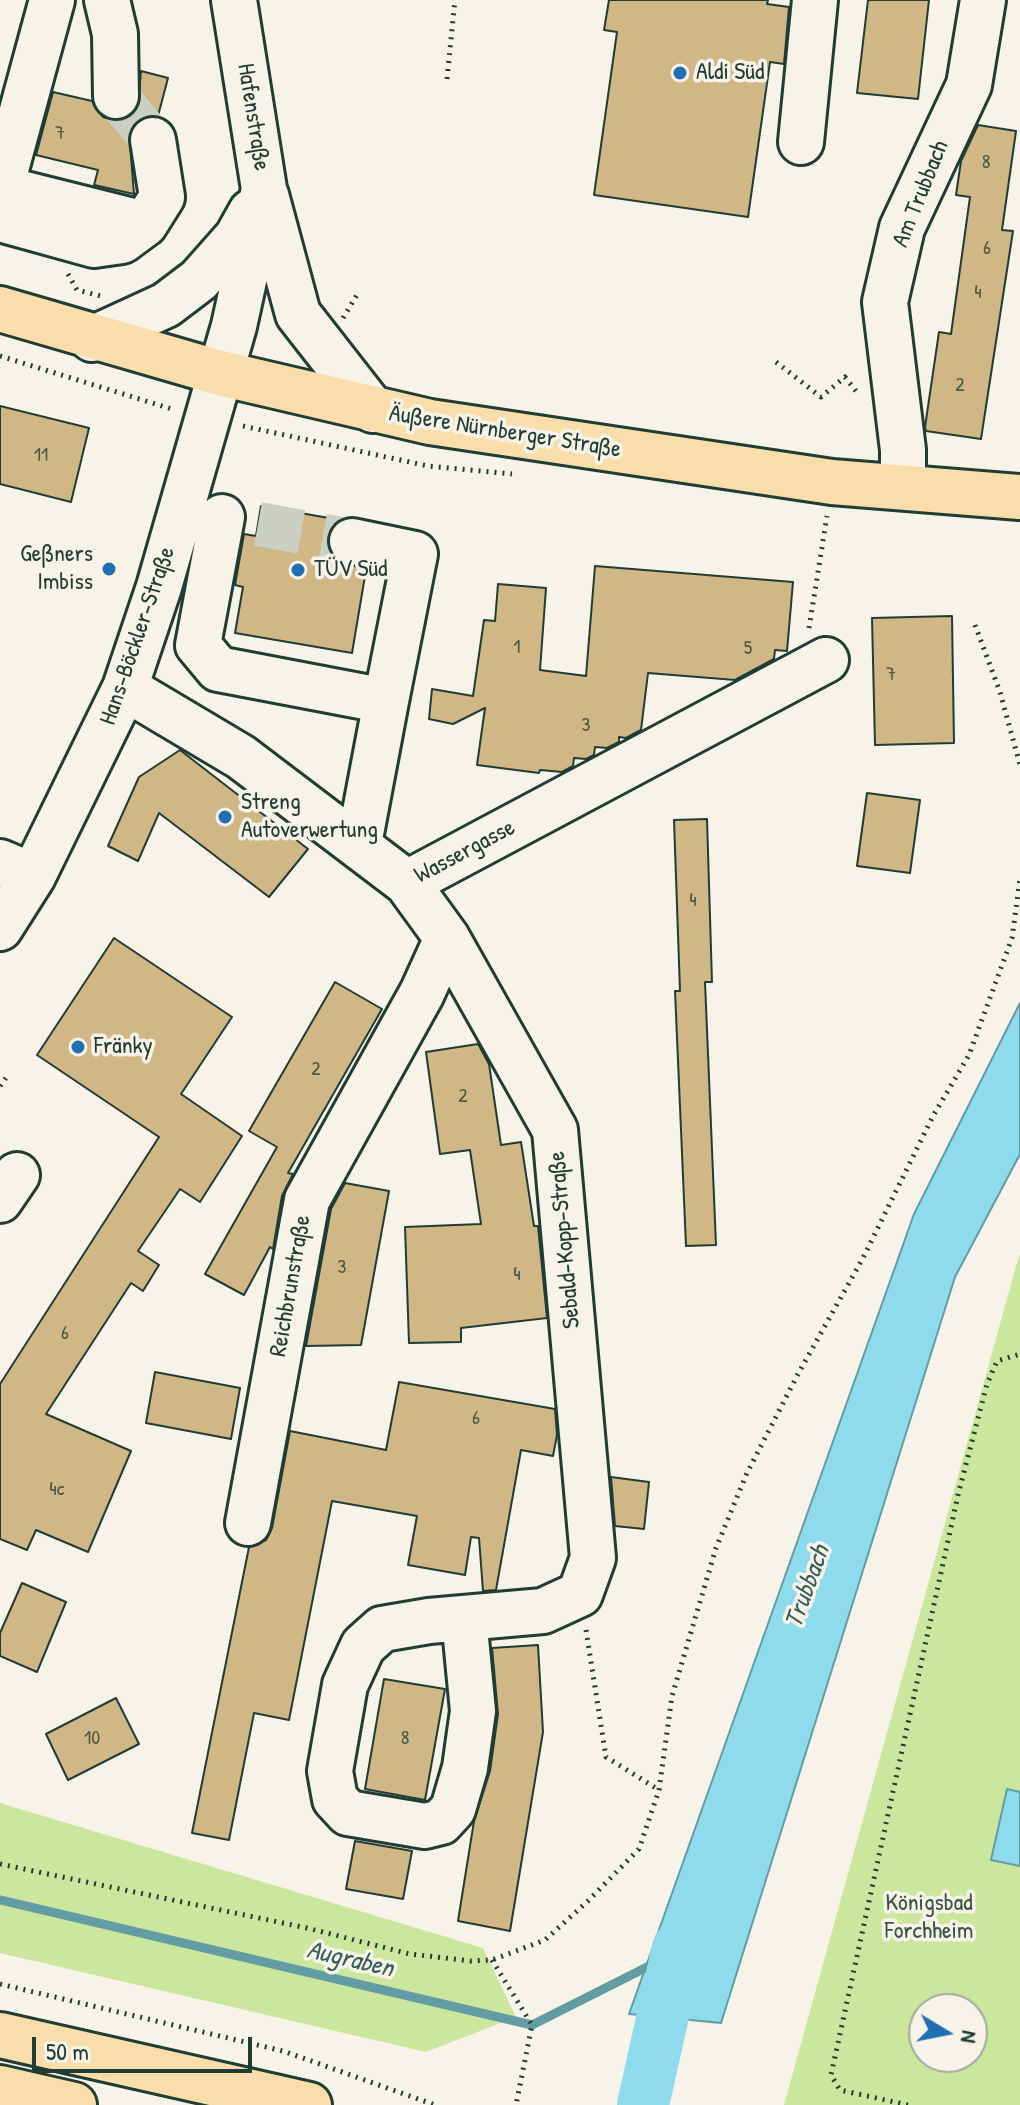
<!DOCTYPE html>
<html>
<head>
<meta charset="utf-8">
<style>
	body { margin:0 }
	#map { position:relative; width:1020px; height:2105px; overflow:hidden; background:#f7f3e8; font-family:"Patrick Hand",sans-serif }
	canvas { display:block }
	.north { position:absolute; left:908px; top:1993px; width:80px; height:80px; box-sizing:border-box; background:#f7f3e8; border:2px solid #a1aaa0; border-radius:50%; rotate:100deg; font-size:22px; font-weight:700; line-height:32px; text-align:center; color:#1f3d34 }
	.north::after { content:''; display:block; margin:auto; width:28px; height:36px; background:#1f6fb2; clip-path:polygon(50% 0,100% 100%,50% 72%,0 100%) }
	.scale { position:absolute; left:32px; top:2037px; width:220px; height:36px; box-sizing:border-box; border:4px solid #1f3d34; border-top:0; padding-left:10px; font-size:24px; line-height:28px; white-space:nowrap; color:#1f3d34; -webkit-text-stroke:6px #f7f3e8; paint-order:stroke }
</style>
</head>
<body>
<div id="map">
<canvas width="1020" height="2105"></canvas>
<div class="north">N</div>
<div class="scale">50 m</div>
</div>
<script>
const context = document.querySelector('canvas').getContext('2d');
context.lineJoin = 'round';
function fillPath(path, color) {
  context.fillStyle = color;
  context.fill(path, 'evenodd');
}
function toPath(rows) {
  const path = new Path2D();
  for (const r of rows) {
    path.moveTo(r[0], r[1]);
    for (let i = 2; i < r.length; i += 2) path.lineTo(r[i], r[i + 1]);
  }
  return path;
}
function strokePath(path, color, width, dash) {
  context.strokeStyle = color;
  context.lineWidth = width;
  context.lineCap = dash ? 'butt' : 'round';
  context.setLineDash(dash || []);
  context.stroke(path);
}
function write(font, color, halo, rows, align = 'center') {
  context.font = font + ' "Patrick Hand",sans-serif';
  context.lineWidth = 7;
  context.setLineDash([]);
  context.textBaseline = 'middle';
  context.strokeStyle = halo;
  context.fillStyle = color;
  for (const [text, x, y, turn = 0] of rows) {
    context.save();
    context.translate(x, y);
    context.rotate((+turn || 0) * Math.PI / 180);
    context.textAlign = isNaN(turn) ? turn : align;
    if (halo) context.strokeText(text, 0, 0);
    context.fillText(text, 0, 0);
    context.restore();
  }
}
fillPath(toPath([
	[1020,1254,1020,2105,784,2105,1018,1259],
	[924,2009,972,2009,972,2057,924,2057],
	[0,1803,483,1948,516,2017,426,2052,0,1953]
]), '#cbe69d');
const water = toPath([
	[1020,1003,1020,1154,955,1277,721,2023,629,2014,914,1214,1020,1003],
	[1007,1789,1020,1792,1020,1866,991,1860,1007,1789]
]);
fillPath(water, '#8fdbee');
strokePath(water, '#629ca4', 2);
strokePath(toPath([
	[0,1900,532,2025,655,1963]
]), '#629ca4', 9);
strokePath(toPath([
	[643,2105,678,1948]
]), '#8fdbee', 52);
const building = toPath([
	[609,0,768,0,767,4,789,7,784,64,770,62,748,217,594,195,617,32,604,30,609,0],
	[868,0,929,0,918,99,857,93,868,0],
	[141,71,168,78,158,116,138,120,129,132,134,194,94,185,98,170,36,155,53,92,92,101,103,117,117,121,129,117,138,107,141,71],
	[978,125,1016,131,1002,230,1013,231,981,439,926,431,925,427,939,332,951,334,970,197,956,195,961,161,978,125],
	[0,406,89,428,71,502,0,484,0,406],
	[261,506,340,520,328,535,329,550,336,560,366,570,352,653,235,633,243,587,235,585,244,534,256,536,261,506],
	[595,566,793,582,787,651,775,650,774,659,735,680,648,673,641,730,626,738,619,737,619,742,607,748,595,747,594,755,586,759,574,758,573,766,562,772,540,770,539,773,477,765,485,708,453,724,429,719,432,689,473,696,484,620,495,621,498,584,546,588,540,670,586,676,595,566],
	[952,616,954,743,875,745,872,618,952,616],
	[180,750,308,849,269,897,159,813,138,861,108,846,139,777,180,750],
	[867,793,920,800,910,873,857,866,867,793],
	[707,819,712,982,705,982,716,1245,686,1246,675,991,680,991,674,820,707,819],
	[114,938,232,1017,181,1094,242,1136,200,1202,180,1189,138,1251,159,1265,143,1291,131,1283,46,1414,131,1451,88,1552,36,1530,27,1550,0,1539,0,1384,159,1137,37,1055,114,938],
	[335,982,382,1009,288,1173,293,1174,282,1196,273,1249,270,1247,244,1295,205,1274,277,1147,249,1131,335,982],
	[478,1044,489,1064,501,1145,521,1142,534,1226,538,1226,547,1318,461,1328,461,1342,409,1343,405,1227,481,1224,470,1150,440,1154,426,1052,478,1044],
	[345,1183,389,1191,361,1345,306,1346,331,1209,345,1183],
	[155,1372,240,1388,231,1439,146,1423,155,1372],
	[399,1382,555,1409,557,1435,553,1456,521,1450,496,1590,483,1591,479,1538,471,1537,465,1575,408,1565,417,1516,332,1501,289,1720,254,1713,229,1840,192,1833,249,1547,266,1540,272,1528,290,1431,386,1450,399,1382],
	[611,1477,649,1482,644,1529,615,1526,611,1477],
	[22,1583,66,1602,37,1672,0,1656,0,1633,22,1583],
	[538,1645,543,1732,510,1931,458,1921,474,1821,490,1771,498,1714,492,1648,538,1645],
	[384,1679,445,1689,425,1800,365,1789,384,1679],
	[116,1698,139,1744,68,1780,46,1734,116,1698],
	[355,1841,412,1851,403,1899,346,1889,355,1841]
]);
fillPath(building, '#d1b686');
strokePath(building, '#1f3d34', 2);
strokePath(toPath([
	[116,96,153,140],
	[258,524,352,541]
]), '#cccfc4', 44, [44, 22]);
const minor = toPath([
	[52,0,1,188,145,224],
	[107,0,115,34,116,96],
	[801,142,815,0],
	[266,195,298,314,373,410],
	[0,219,94,245,122,241,145,224,162,197,153,140],
	[92,339,166,305,199,280,237,237,251,212],
	[903,487,903,450,885,302,902,228,969,85,983,0],
	[222,517,198,645,218,669,386,701,359,844],
	[352,541,415,554,386,701],
	[125,688,241,757,407,883,826,660],
	[0,862,33,876],
	[407,883,447,938,555,1130,593,1558,580,1594,543,1611,429,1621,382,1629,363,1646,345,1685,330,1771,335,1799,348,1813,425,1826,441,1822,453,1809,465,1768,473,1711,464,1618],
	[0,928,33,876,125,688,159,587,234,326,264,189,234,0],
	[0,1200,17,1175],
	[248,1523,307,1200,422,993,447,938]
]);
const major = toPath([
	[0,309,220,373,430,422,832,482,1020,497],
	[0,2035,309,2105],
	[0,2088,74,2105]
]);
strokePath(minor, '#1f3d34', 50);
strokePath(major, '#1f3d34', 50);
strokePath(toPath([
	[447,79,455,0],
	[68,274,77,290,101,296],
	[343,318,358,293],
	[0,356,175,410],
	[776,362,821,397,845,377,859,395],
	[243,426,428,466,512,474],
	[975,625,1000,692,1020,765],
	[809,628,827,516],
	[0,1086,8,1075],
	[586,1630,606,1757,659,1790],
	[0,1864,307,1928,410,1954,471,1961,492,1960,545,1940,588,1901,639,1849,659,1790,672,1696,716,1548,747,1473,798,1374,863,1258,933,1116,969,1055,1012,938,1020,879],
	[492,1960,532,2025,516,2105],
	[0,1984,283,2051,435,2105],
	[908,2105,840,2090,831,2075,958,1495,987,1384,997,1361,1020,1354]
]), '#1f3d34', 5, [2, 6]);
strokePath(minor, '#f7f3e8', 44);
strokePath(major, '#f9deab', 44);
for (const [x, y, r, color] of [
	[680,73,8,"#1f6fb2"],
	[109,569,8,"#1f6fb2"],
	[298,570,8,"#1f6fb2"],
	[225,817,8,"#1f6fb2"],
	[78,1047,8,"#1f6fb2"]
]) {
  const dot = new Path2D();
  dot.arc(x, y, r, 0, 2 * Math.PI);
  context.fillStyle = color;
  context.fill(dot);
  strokePath(dot, '#f7f3e8', 3);
}
write('20px', '#4c5b48', null, [
	["7",60,134],
	["8",986,163],
	["6",987,249],
	["4",978,293],
	["2",960,386],
	["11",41,456],
	["1",517,648],
	["5",748,649],
	["7",891,675],
	["3",586,726],
	["4",693,901],
	["2",316,1070],
	["2",463,1097],
	["3",342,1268],
	["4",517,1275],
	["6",65,1334],
	["6",476,1419],
	["4c",57,1490],
	["10",92,1739],
	["8",405,1739]
]);
write('24px', '#1f3d34', '#f7f3e8', [
	["Aldi Süd",696,73],
	["Geßners",93,555,"right"],
	["Imbiss",93,583,"right"],
	["TÜV Süd",314,570],
	["Streng",241,803],
	["Autoverwertung",241,831],
	["Fränky",94,1047]
], 'left');
write('24px', '#1f3d34', '#f7f3e8', [
	["Hafenstraße",253,117,81],
	["Am Trubbach",921,194,-68],
	["Äußere Nürnberger Straße",505,432,9],
	["Hans-Böckler-Straße",138,636,-71],
	["Wassergasse",465,852,-28],
	["Sebald-Kopp-Straße",565,1240,-95],
	["Reichbrunstraße",291,1286,-80]
]);
write('24px', '#395644', '#f7f3e8', [
	["Königsbad",929,1904],
	["Forchheim",929,1932]
]);
write('italic 26px', '#355d59', '#f7f3e8', [
	["Trubbach",808,1587,-70],
	["Augraben",350,1960,13]
]);
</script>
</body>
</html>
